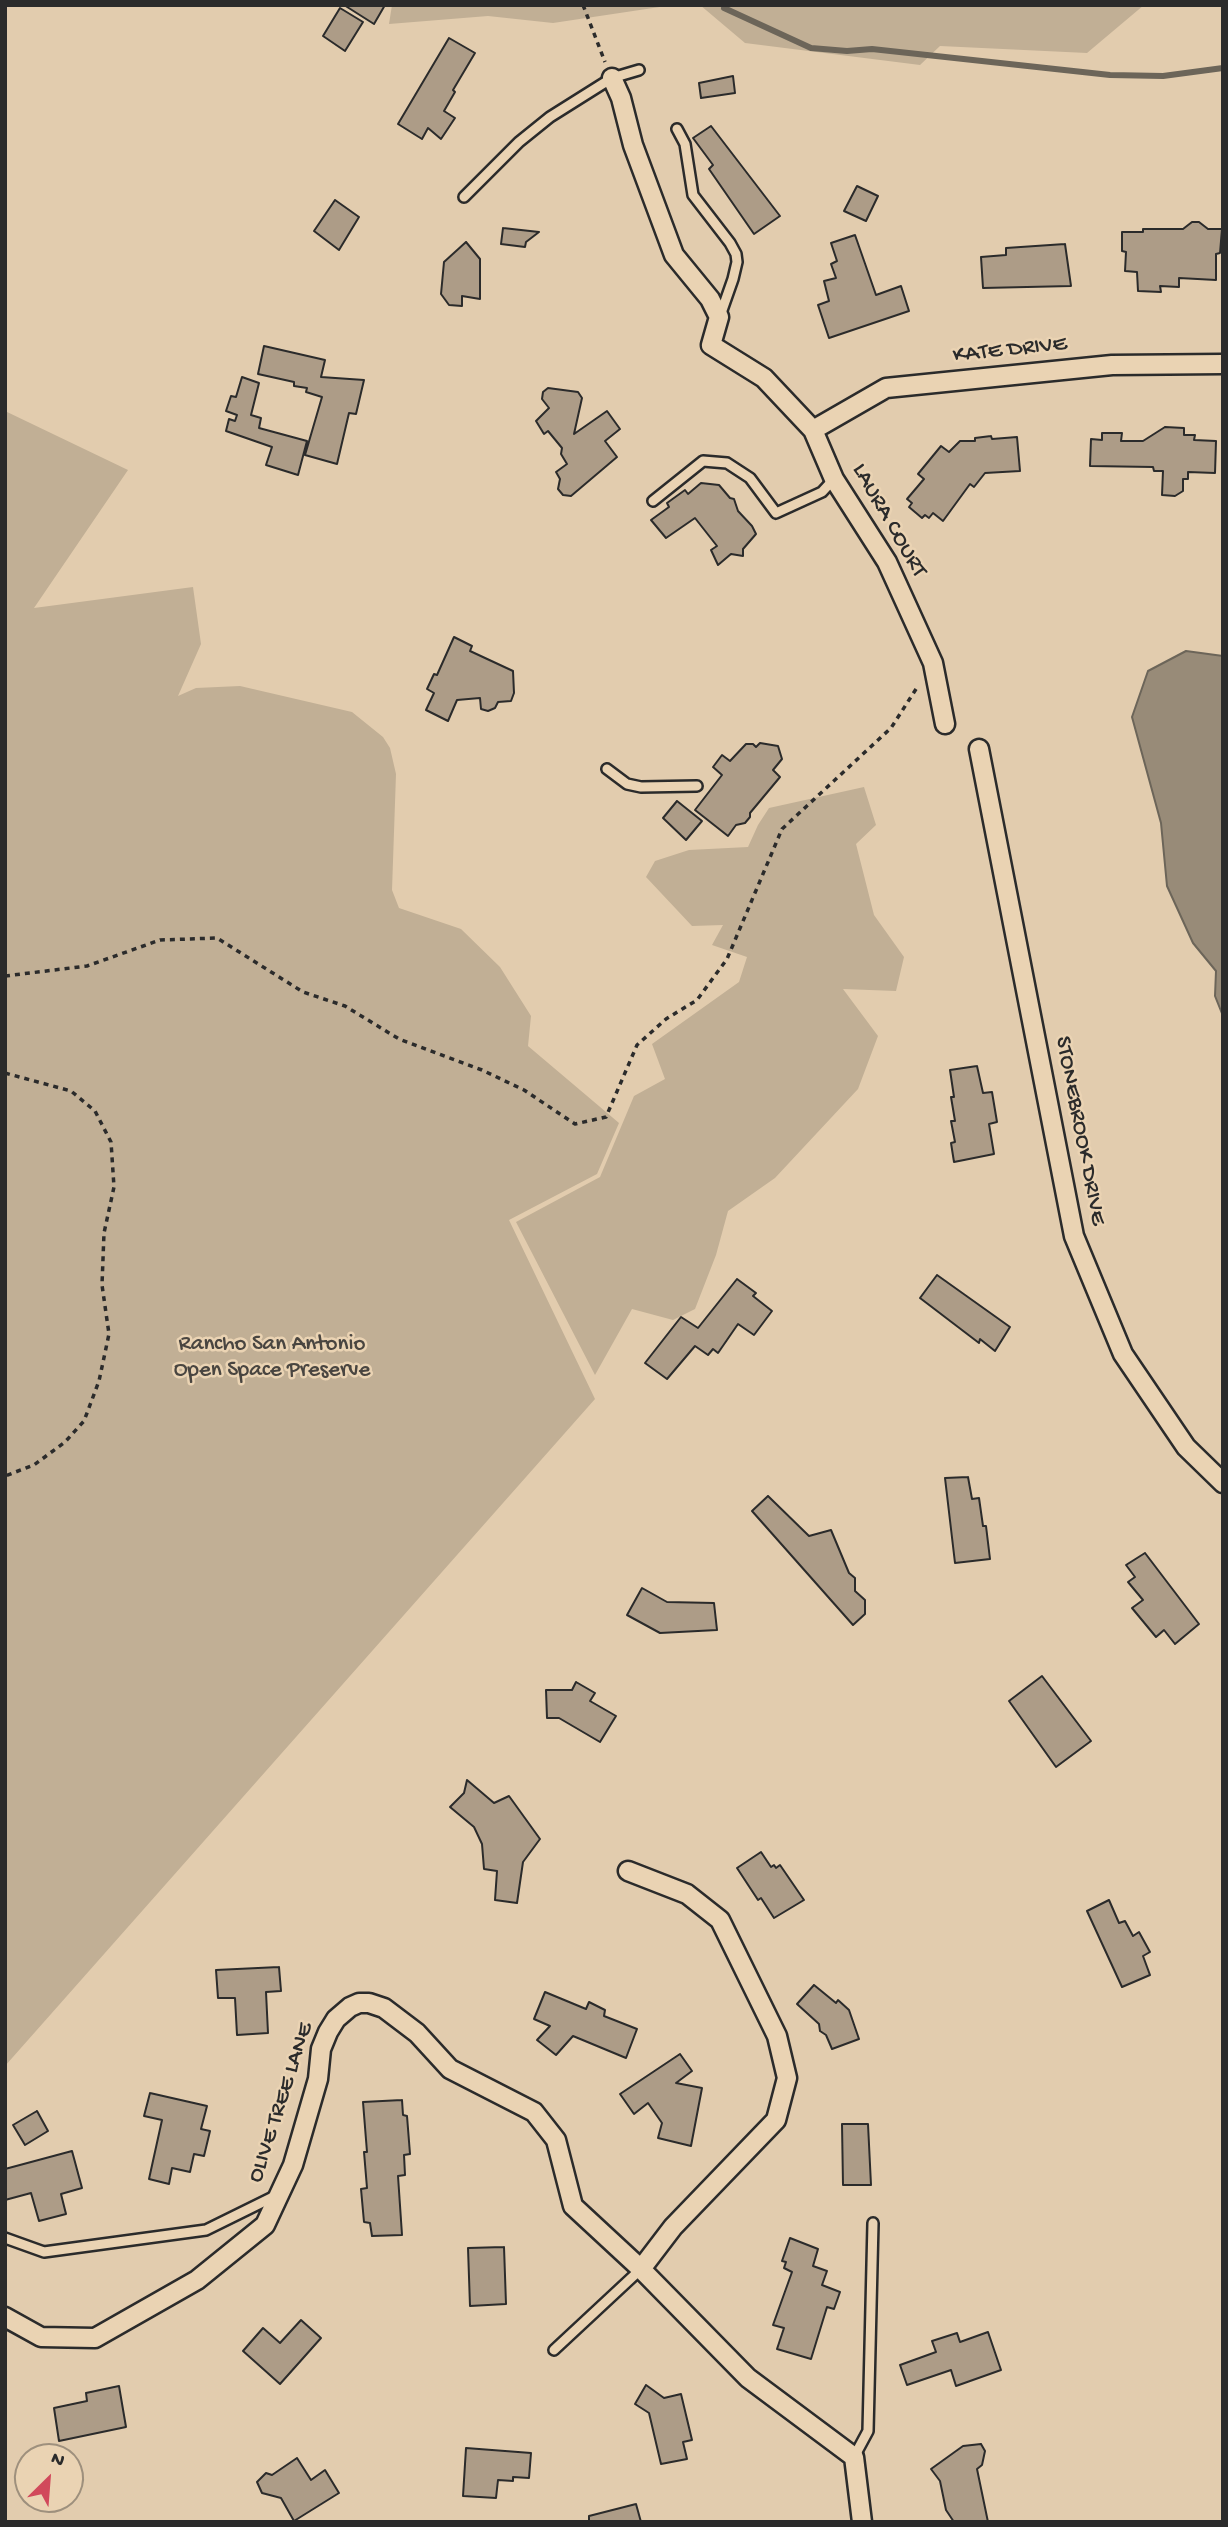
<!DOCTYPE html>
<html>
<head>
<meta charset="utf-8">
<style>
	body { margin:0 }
	#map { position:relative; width:1228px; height:2527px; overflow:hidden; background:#e2ccae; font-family:"Gochi Hand",sans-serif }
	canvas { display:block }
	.frame { position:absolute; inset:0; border:7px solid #2b2b2b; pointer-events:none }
	.north { position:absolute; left:14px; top:2443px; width:70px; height:70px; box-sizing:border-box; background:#ead3b3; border:2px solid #9e907d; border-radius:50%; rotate:25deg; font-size:19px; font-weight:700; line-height:28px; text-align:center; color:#2b2b2b }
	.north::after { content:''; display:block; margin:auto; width:24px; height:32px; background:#d1495b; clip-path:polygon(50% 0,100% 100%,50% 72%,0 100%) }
</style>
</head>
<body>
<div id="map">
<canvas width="1228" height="2527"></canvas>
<div class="frame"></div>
<div class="north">N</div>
</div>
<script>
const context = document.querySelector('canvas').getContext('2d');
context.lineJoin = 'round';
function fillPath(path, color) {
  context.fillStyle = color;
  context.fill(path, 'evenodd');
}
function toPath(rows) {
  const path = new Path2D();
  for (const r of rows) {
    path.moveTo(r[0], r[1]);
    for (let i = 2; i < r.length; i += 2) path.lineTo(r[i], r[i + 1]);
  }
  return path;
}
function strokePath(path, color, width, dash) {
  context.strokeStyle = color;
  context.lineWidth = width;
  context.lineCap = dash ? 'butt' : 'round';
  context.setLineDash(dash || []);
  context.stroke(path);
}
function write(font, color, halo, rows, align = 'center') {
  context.font = font + ' "Gochi Hand",sans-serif';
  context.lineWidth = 5;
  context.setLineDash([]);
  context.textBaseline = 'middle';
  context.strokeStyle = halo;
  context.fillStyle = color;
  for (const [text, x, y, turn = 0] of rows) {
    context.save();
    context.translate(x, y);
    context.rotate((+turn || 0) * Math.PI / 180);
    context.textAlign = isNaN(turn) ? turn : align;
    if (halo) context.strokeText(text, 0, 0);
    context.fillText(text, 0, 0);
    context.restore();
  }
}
fillPath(toPath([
	[392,5,673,5,553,23,488,16,389,24],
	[700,5,1144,5,1087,53,940,46,920,65,745,43],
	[5,411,128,470,34,608,193,587,201,644,178,696,196,688,240,686,352,712,383,737,390,748,396,774,392,890,399,908,461,929,500,967,531,1016,528,1046,619,1123,597,1174,509,1220,595,1399,5,2066],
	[864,787,876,825,856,844,874,915,904,957,896,991,843,989,878,1036,858,1089,775,1178,728,1211,716,1255,695,1309,673,1320,632,1309,595,1375,516,1222,600,1177,634,1096,665,1079,652,1044,739,982,747,957,712,945,723,925,692,926,646,877,655,861,689,850,748,847,758,825,769,808]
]), '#c1af95');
const water = toPath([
	[1186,651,1223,656,1223,1016,1215,996,1216,971,1193,943,1167,886,1161,823,1132,717,1148,671,1186,651]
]);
fillPath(water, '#988b78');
strokePath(water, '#6c6559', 2);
strokePath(toPath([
	[724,8,811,48,847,51,872,49,1110,75,1163,76,1223,68]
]), '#6c6559', 6);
const building = toPath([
	[344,5,385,5,374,24,344,5],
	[340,8,363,22,345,51,323,36,340,8],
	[449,38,475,53,453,90,455,92,444,111,455,118,441,139,428,128,422,139,398,124,449,38],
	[733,76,735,93,701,98,699,83,733,76],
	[711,126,780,216,754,234,709,169,713,165,693,138,711,126],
	[857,186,878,196,866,221,844,211,857,186],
	[335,200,359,217,339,250,314,231,335,200],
	[1192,222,1199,222,1208,229,1222,229,1220,253,1216,254,1216,280,1179,278,1179,287,1160,286,1161,292,1138,291,1137,272,1125,271,1126,252,1122,251,1122,232,1143,232,1143,229,1183,229,1192,222],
	[503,228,539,232,526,242,525,247,501,244,503,228],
	[855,235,876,295,901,286,909,311,829,338,818,305,829,301,824,281,836,278,831,264,837,261,831,243,855,235],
	[466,242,480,259,480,299,462,296,462,306,449,305,441,294,444,262,466,242],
	[1065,244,1071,286,983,288,981,257,1006,255,1006,248,1065,244],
	[264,346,325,360,321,377,364,380,356,414,349,413,337,464,305,455,322,397,306,392,307,388,294,386,294,382,258,374,264,346],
	[242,377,259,383,251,415,261,418,259,428,307,441,298,475,266,465,272,447,226,431,229,419,235,421,237,415,226,411,231,396,236,397,242,377],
	[548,388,578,392,582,398,574,434,607,411,620,429,605,441,617,457,571,496,563,495,558,489,560,479,556,472,567,464,561,454,562,448,548,431,544,434,536,421,549,408,542,399,543,392,548,388],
	[1165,427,1184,428,1184,435,1195,435,1194,440,1216,441,1215,473,1188,472,1188,479,1183,479,1183,491,1175,496,1162,495,1163,471,1154,471,1153,467,1090,466,1091,439,1102,440,1102,433,1122,433,1121,441,1143,441,1165,427],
	[991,436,992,439,1017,437,1020,471,985,473,974,487,970,484,943,521,933,513,929,518,925,515,922,518,909,507,912,503,907,499,924,479,918,474,941,446,949,452,960,441,975,441,975,438,991,436],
	[701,483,719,485,730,498,734,499,738,511,752,526,756,534,743,549,743,556,731,554,718,565,711,550,717,546,695,518,666,538,651,520,669,507,667,503,685,490,688,494,701,483],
	[454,637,472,646,470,651,513,671,514,693,511,701,498,702,495,708,488,711,481,709,480,698,457,700,448,721,426,710,434,693,427,689,434,674,437,675,454,637],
	[760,743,778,746,782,759,773,770,780,777,750,813,750,817,745,823,736,825,728,836,695,810,722,775,713,767,722,755,730,761,746,744,753,744,756,747,760,743],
	[677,801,702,821,686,840,663,818,677,801],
	[977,1066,983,1093,992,1092,997,1122,989,1124,994,1154,954,1162,951,1143,955,1142,951,1121,955,1121,951,1097,954,1097,950,1070,977,1066],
	[937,1275,1010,1327,995,1351,980,1339,979,1343,920,1298,937,1275],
	[737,1279,756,1293,753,1296,772,1311,754,1335,738,1324,718,1353,713,1349,708,1355,695,1346,667,1379,645,1363,681,1317,698,1328,737,1279],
	[968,1477,972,1499,979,1498,983,1526,986,1526,990,1559,955,1563,945,1478,968,1477],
	[768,1496,809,1536,831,1530,849,1573,855,1578,855,1591,865,1600,865,1614,853,1625,752,1511,768,1496],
	[1145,1553,1199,1624,1175,1644,1164,1630,1156,1637,1132,1608,1143,1600,1128,1582,1135,1577,1126,1565,1145,1553],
	[642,1588,667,1602,714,1603,717,1630,660,1633,627,1615,642,1588],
	[1042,1676,1091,1741,1056,1767,1009,1701,1042,1676],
	[576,1682,595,1693,590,1701,616,1716,600,1742,559,1718,547,1718,546,1690,572,1690,576,1682],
	[467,1780,494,1803,509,1796,540,1839,523,1862,517,1903,495,1900,497,1871,484,1869,482,1844,474,1827,450,1807,464,1793,467,1780],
	[761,1852,771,1867,774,1865,776,1868,780,1865,804,1900,774,1918,761,1898,758,1900,737,1868,761,1852],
	[1109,1900,1119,1923,1125,1921,1133,1936,1139,1932,1150,1952,1143,1956,1150,1975,1122,1987,1087,1911,1109,1900],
	[279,1967,281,1991,266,1992,268,2033,237,2035,235,1998,218,1998,216,1970,279,1967],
	[814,1985,836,2003,838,2000,849,2010,859,2039,832,2049,826,2035,820,2031,819,2024,797,2004,814,1985],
	[545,1992,586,2009,589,2002,605,2010,604,2016,637,2029,626,2058,573,2036,556,2055,537,2040,550,2026,534,2019,545,1992],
	[680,2054,692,2071,676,2083,702,2088,691,2146,658,2138,662,2123,648,2103,634,2114,620,2094,680,2054],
	[150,2093,207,2106,201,2129,210,2131,204,2156,194,2154,190,2172,172,2168,169,2184,149,2179,162,2120,144,2116,150,2093],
	[402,2100,403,2115,407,2116,410,2154,404,2155,405,2175,398,2176,402,2235,372,2236,370,2223,364,2222,361,2189,367,2188,364,2152,367,2152,363,2102,402,2100],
	[37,2111,48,2131,25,2145,13,2125,37,2111],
	[842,2124,868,2124,871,2185,843,2185,842,2124],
	[72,2151,82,2188,61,2194,66,2214,39,2221,31,2193,5,2200,5,2169,72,2151],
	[790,2238,818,2249,813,2266,827,2271,822,2285,840,2292,834,2309,827,2307,811,2359,777,2349,784,2328,773,2325,792,2272,784,2268,786,2262,782,2261,790,2238],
	[504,2247,506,2304,470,2306,468,2248,504,2247],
	[301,2320,321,2338,280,2384,243,2351,263,2328,280,2343,301,2320],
	[988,2332,1001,2370,956,2386,951,2370,907,2385,900,2365,936,2352,932,2341,957,2333,960,2342,988,2332],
	[646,2385,664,2398,681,2394,692,2440,683,2442,687,2459,661,2464,649,2413,635,2404,646,2385],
	[119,2386,126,2427,59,2441,54,2408,87,2401,86,2393,119,2386],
	[981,2444,985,2451,982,2465,977,2469,988,2522,954,2522,946,2510,940,2481,931,2469,963,2446,981,2444],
	[466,2448,531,2453,529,2478,513,2477,513,2481,498,2480,496,2498,463,2496,466,2448],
	[297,2458,311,2480,325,2470,339,2493,294,2521,281,2498,262,2493,257,2482,266,2473,272,2475,297,2458],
	[636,2504,641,2522,589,2522,589,2516,636,2504]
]);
fillPath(building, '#ad9c87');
strokePath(building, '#2b2b2b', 2);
const lane = toPath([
	[677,129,685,144,693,195,730,243,736,254,737,262,733,279,720,316],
	[464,197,519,142,550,117,612,78,639,70],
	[653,501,703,461,727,463,750,478,776,513,822,492,834,479],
	[607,769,627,784,641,787,697,786],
	[5,2238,44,2252,206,2230,275,2196],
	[554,2350,641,2269],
	[854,2457,868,2431,873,2223]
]);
const street = toPath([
	[612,78,621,98,633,145,674,255,710,299,719,317,711,345,764,378,813,430,834,479,887,562,933,663,945,724],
	[813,430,886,388,1112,365,1223,364],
	[979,749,1074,1236,1123,1354,1186,1447,1223,1483],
	[628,1871,687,1894,720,1920,777,2036,787,2078,776,2120,673,2227,641,2269],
	[5,2317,41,2337,95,2338,197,2280,265,2225,293,2165,318,2079,321,2049,328,2032,336,2019,350,2007,359,2003,369,2003,384,2008,417,2033,450,2069,534,2112,556,2140,573,2206,641,2269,748,2378,854,2457,862,2522]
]);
strokePath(lane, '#2b2b2b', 14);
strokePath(street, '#2b2b2b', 23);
strokePath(toPath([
	[583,5,605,62],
	[5,976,87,966,160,940,217,938,303,992,345,1006,399,1039,482,1070,524,1090,575,1124,606,1117,637,1045,666,1019,697,1000,727,959,782,829,891,728,918,686],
	[5,1073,71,1091,95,1111,111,1142,114,1187,104,1233,102,1285,109,1334,99,1381,84,1421,65,1442,34,1465,5,1476]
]), '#2b2b2b', 3.5, [5, 5]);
strokePath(lane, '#ead3b3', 9);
strokePath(street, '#ead3b3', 18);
write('23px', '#2b2b2b', '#ead3b3', [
	["KATE DRIVE",1010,351,-6],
	["LAURA COURT",888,521,60],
	["STONEBROOK DRIVE",1079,1131,79],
	["OLIVE TREE LANE",282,2103,-72]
]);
write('23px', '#494540', '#ead3b3', [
	["Rancho San Antonio",272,1345],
	["Open Space Preserve",272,1371]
]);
</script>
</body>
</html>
